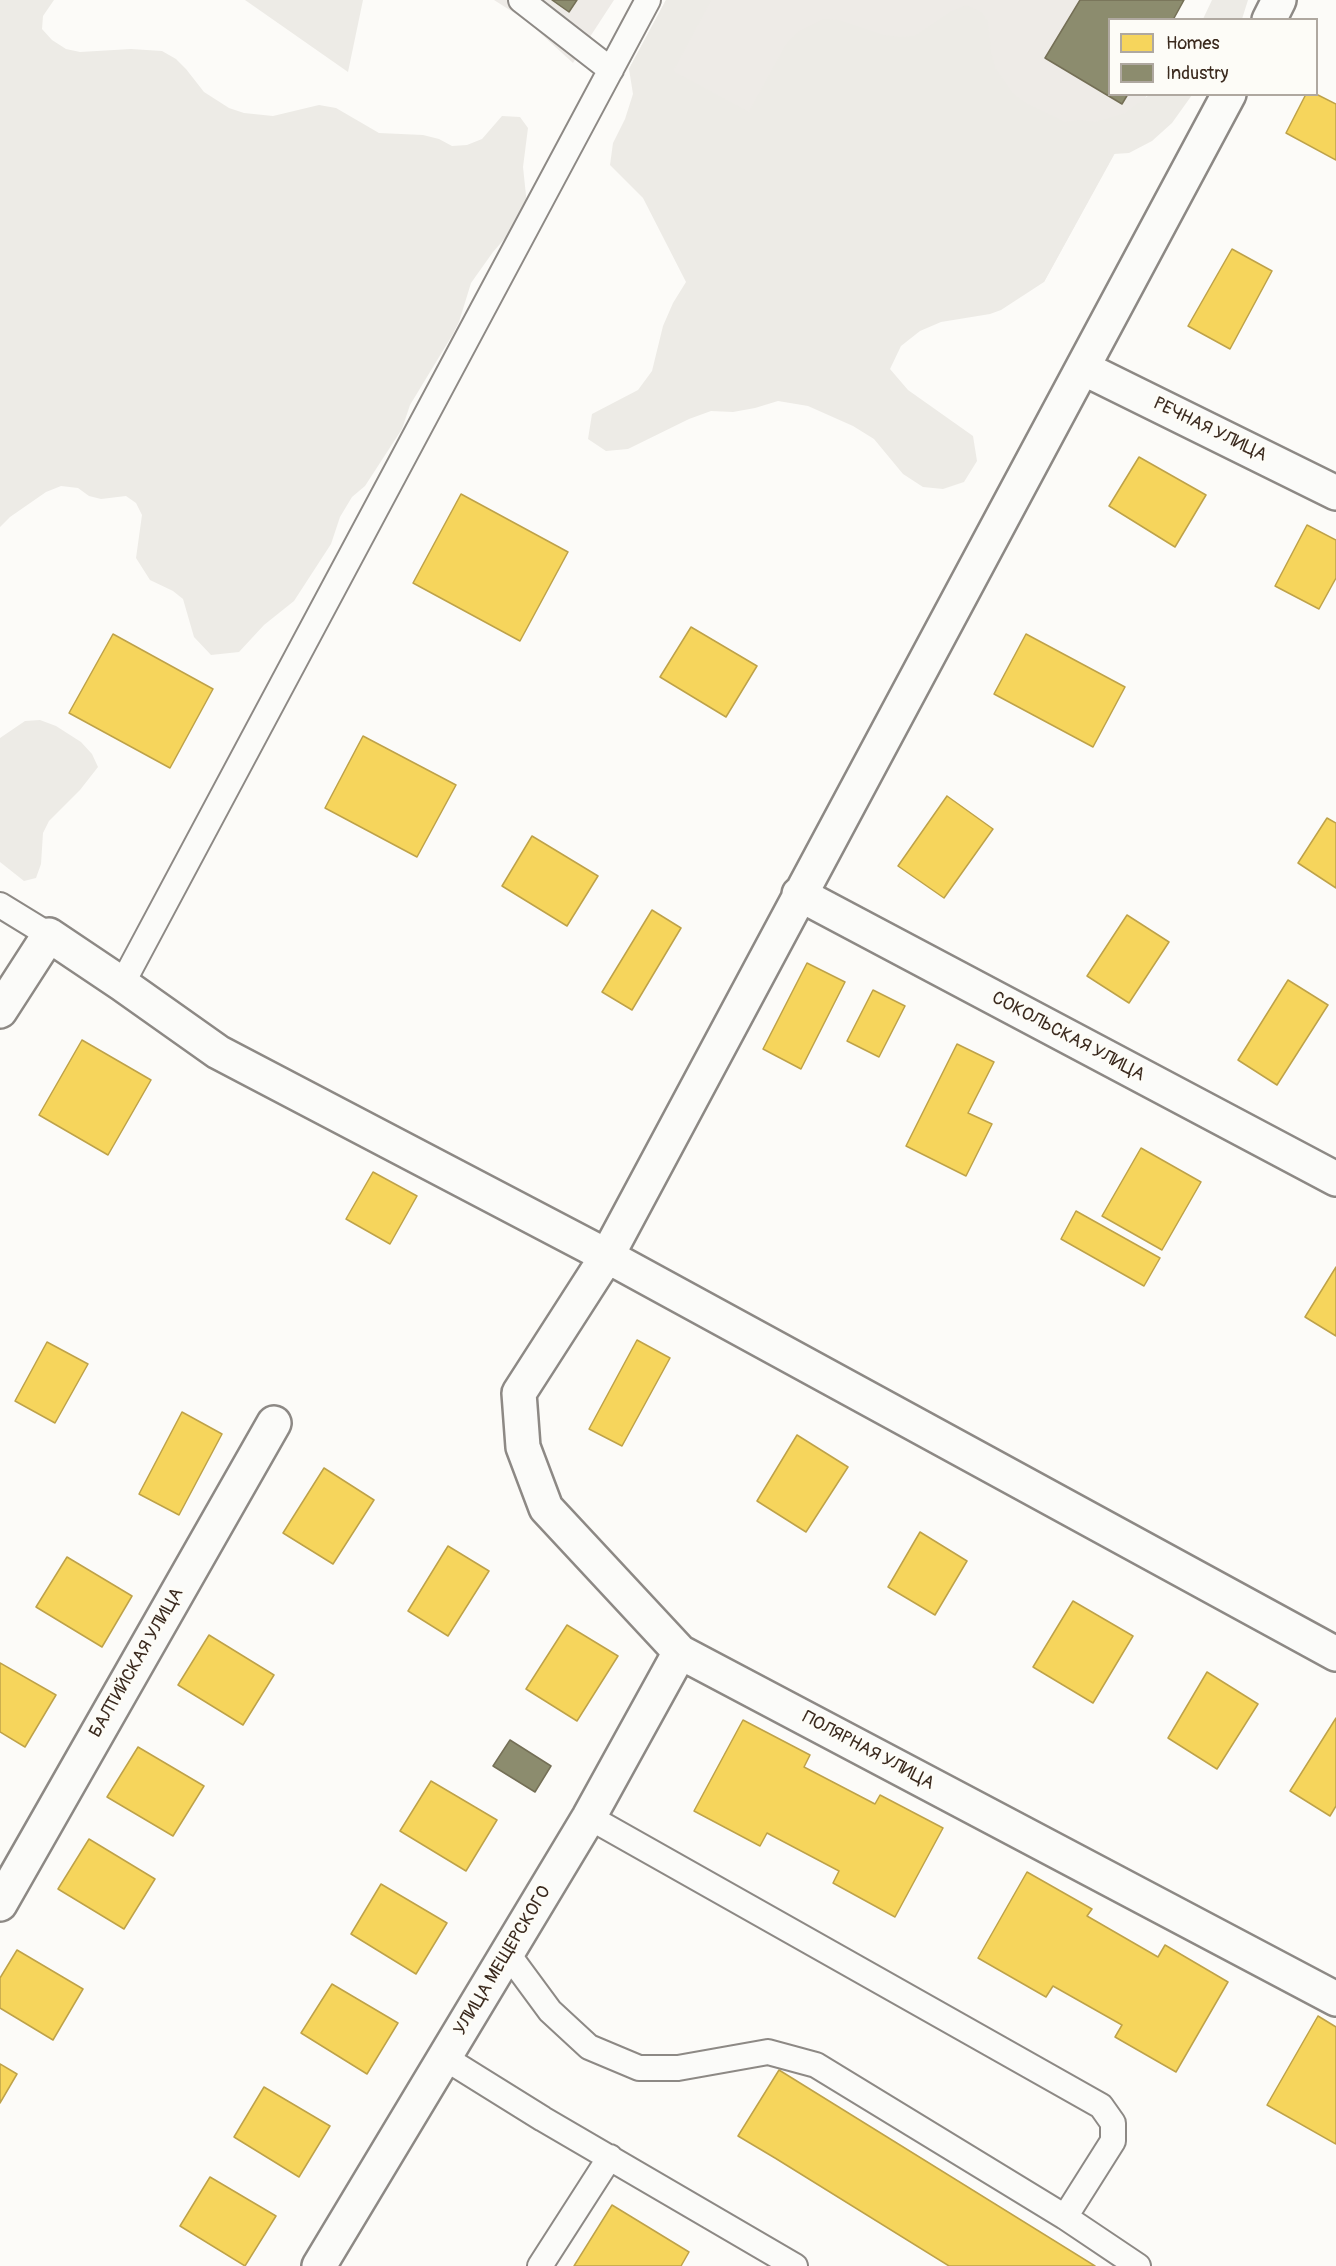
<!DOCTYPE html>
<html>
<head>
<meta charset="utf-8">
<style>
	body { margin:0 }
	#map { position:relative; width:1336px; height:2266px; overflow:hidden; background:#fcfbf8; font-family:Pangolin,sans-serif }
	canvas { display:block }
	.legend { position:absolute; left:1108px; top:18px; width:210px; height:78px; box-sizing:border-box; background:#fdfcf7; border:2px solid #afa8a0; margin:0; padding:8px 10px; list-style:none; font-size:18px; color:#3b2a1e }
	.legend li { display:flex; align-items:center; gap:12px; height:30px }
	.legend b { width:30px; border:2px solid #afa8a0 }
</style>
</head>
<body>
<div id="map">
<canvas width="1336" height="2266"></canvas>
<ul class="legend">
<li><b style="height:16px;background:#f6d55c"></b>Homes</li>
<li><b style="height:16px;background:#8c8c6e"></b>Industry</li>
</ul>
</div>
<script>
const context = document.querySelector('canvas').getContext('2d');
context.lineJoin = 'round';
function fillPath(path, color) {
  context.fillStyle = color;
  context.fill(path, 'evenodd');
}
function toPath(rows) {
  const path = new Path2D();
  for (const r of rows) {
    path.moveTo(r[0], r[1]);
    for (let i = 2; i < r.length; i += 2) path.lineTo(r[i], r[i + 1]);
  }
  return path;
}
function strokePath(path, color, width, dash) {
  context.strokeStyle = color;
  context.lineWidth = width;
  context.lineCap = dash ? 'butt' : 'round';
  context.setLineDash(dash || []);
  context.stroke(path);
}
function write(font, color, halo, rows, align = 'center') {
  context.font = font + ' Pangolin,sans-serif';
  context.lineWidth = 6;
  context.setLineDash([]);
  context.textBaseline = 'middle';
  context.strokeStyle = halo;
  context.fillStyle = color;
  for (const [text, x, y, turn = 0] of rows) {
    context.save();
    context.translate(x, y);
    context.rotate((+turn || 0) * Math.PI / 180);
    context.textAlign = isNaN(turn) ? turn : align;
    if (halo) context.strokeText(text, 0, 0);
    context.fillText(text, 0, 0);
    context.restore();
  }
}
fillPath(toPath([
	[494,0,614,0,573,63,527,21],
	[666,0,1184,0,1173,19,1110,20,1110,94,1147,95,1044,282,629,69]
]), '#eeebe7');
fillPath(toPath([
	[0,0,54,0,43,16,42,29,52,40,66,49,80,52,131,49,162,51,176,59,186,69,204,92,229,108,244,113,273,116,319,105,336,108,379,133,423,135,439,139,452,146,467,145,482,139,502,116,520,117,528,128,523,167,527,205,514,228,493,252,471,283,459,322,453,334,410,405,402,429,365,486,352,497,340,517,331,544,294,601,264,625,239,652,211,655,194,637,183,599,173,591,150,580,136,558,142,515,136,503,126,496,101,499,89,496,78,488,61,486,46,492,10,517,0,527],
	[245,0,363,0,348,72],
	[666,0,711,0,673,71,749,112,786,45,798,32,824,19,839,20,884,35,900,37,915,36,952,11,966,5,980,11,988,22,991,53,995,68,1012,93,1024,102,1065,122,1080,120,1095,122,1126,113,1149,95,1192,95,1172,123,1152,141,1129,153,1114,154,1044,282,1001,310,990,314,941,322,920,331,901,346,890,369,908,390,973,436,977,461,964,482,943,489,923,487,903,474,874,439,853,426,808,406,778,401,755,408,733,412,711,411,689,419,628,449,606,451,588,439,592,414,638,390,652,371,663,326,673,303,686,282,643,198,610,165,613,143,625,119,633,94,629,69],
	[1212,0,1248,0,1242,19,1203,19],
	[40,720,56,726,81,742,92,754,98,767,80,790,49,821,43,833,41,864,36,878,24,881,0,862,0,738,25,721]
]), '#edebe6');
const homes = toPath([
	[1306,94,1316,94,1336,104,1336,160,1286,133,1306,94],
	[1232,249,1272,271,1230,349,1188,326,1232,249],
	[1139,457,1206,495,1175,547,1109,506,1139,457],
	[461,494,568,552,520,641,413,583,461,494],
	[1307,525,1336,540,1336,578,1319,609,1275,586,1307,525],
	[691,627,757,666,726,717,660,677,691,627],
	[113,634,213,689,170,768,69,713,113,634],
	[1026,634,1125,687,1093,747,994,694,1026,634],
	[363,736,456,785,417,857,325,808,363,736],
	[947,796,993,829,944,898,898,866,947,796],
	[1327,818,1336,823,1336,888,1298,863,1327,818],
	[532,836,598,876,567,926,502,886,532,836],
	[652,910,681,928,632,1010,602,992,652,910],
	[1127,915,1169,942,1129,1003,1087,976,1127,915],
	[807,963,845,982,801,1069,763,1049,807,963],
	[1288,980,1328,1005,1277,1085,1238,1060,1288,980],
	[873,990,905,1006,879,1057,847,1041,873,990],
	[82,1040,151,1080,108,1155,39,1115,82,1040],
	[957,1044,994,1062,968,1113,992,1124,966,1176,906,1146,957,1044],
	[1141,1148,1201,1182,1162,1250,1102,1216,1141,1148],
	[373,1172,417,1196,390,1244,346,1219,373,1172],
	[1076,1211,1160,1258,1144,1286,1061,1239,1076,1211],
	[1336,1267,1336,1336,1305,1317,1336,1267],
	[637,1340,670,1358,622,1446,589,1429,637,1340],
	[47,1342,88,1364,55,1423,15,1401,47,1342],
	[182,1412,222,1434,179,1515,139,1494,182,1412],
	[797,1435,848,1467,806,1532,757,1501,797,1435],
	[324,1468,374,1500,333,1564,283,1533,324,1468],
	[920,1532,967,1561,935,1615,888,1587,920,1532],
	[448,1546,489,1571,448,1636,408,1611,448,1546],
	[67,1557,132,1596,102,1647,36,1607,67,1557],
	[1073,1601,1133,1636,1093,1703,1033,1667,1073,1601],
	[567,1625,618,1656,577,1721,526,1689,567,1625],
	[209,1635,274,1675,243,1725,178,1685,209,1635],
	[0,1663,56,1695,25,1747,0,1732,0,1663],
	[1207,1672,1258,1704,1217,1769,1168,1738,1207,1672],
	[1336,1718,1336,1806,1330,1816,1290,1791,1336,1718],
	[743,1720,810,1755,804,1767,875,1804,880,1795,943,1828,895,1917,833,1883,839,1871,767,1833,760,1846,694,1811,743,1720],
	[138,1747,204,1786,173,1836,107,1797,138,1747],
	[431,1781,497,1820,466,1871,400,1831,431,1781],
	[89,1839,155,1879,124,1929,58,1889,89,1839],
	[1027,1872,1092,1909,1087,1916,1158,1957,1165,1945,1228,1982,1176,2072,1115,2037,1122,2025,1053,1986,1046,1997,978,1958,1027,1872],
	[381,1884,447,1923,416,1974,351,1934,381,1884],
	[17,1950,83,1989,53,2040,0,2008,0,1978,17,1950],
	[332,1984,398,2023,367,2074,301,2033,332,1984],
	[1318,2016,1336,2027,1336,2144,1267,2105,1318,2016],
	[0,2064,17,2074,0,2103,0,2064],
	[779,2070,1095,2266,949,2266,775,2158,738,2136,779,2070],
	[264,2087,330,2126,299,2177,234,2137,264,2087],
	[210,2177,276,2216,245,2266,180,2226,210,2177],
	[612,2205,689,2252,681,2266,574,2266,612,2205]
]);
fillPath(homes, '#f6d55c');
strokePath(homes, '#bea249', 1.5);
const industry = toPath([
	[552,0,577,0,569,12,552,0],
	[1080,0,1184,0,1173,20,1110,20,1110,94,1128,94,1122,104,1045,58,1080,0],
	[510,1740,551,1766,535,1792,493,1766,510,1740]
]);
fillPath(industry, '#8c8c6e');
strokePath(industry, '#746f56', 1.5);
const service = toPath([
	[521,0,611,70],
	[0,905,49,935],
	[122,984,648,0],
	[589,1817,1101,2106,1113,2123,1113,2141,1065,2217],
	[508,1954,550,2011,589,2047,639,2068,678,2068,768,2052,816,2065,1065,2217,1138,2266],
	[445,2058,543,2119,795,2266],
	[540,2266,610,2157]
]);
const minor = toPath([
	[1269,20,1279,0],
	[1229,94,607,1256,519,1393,523,1447,546,1508,680,1652,1336,1999],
	[1083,368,1336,493],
	[799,894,1336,1179],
	[0,1011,49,935,122,984,218,1052,607,1256,1336,1654],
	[0,1904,274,1423],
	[319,2266,589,1817,680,1652]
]);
strokePath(service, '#8d8985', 28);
strokePath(minor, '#8d8985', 38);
strokePath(service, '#fbfbf9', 24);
strokePath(minor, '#fbfbf9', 33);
write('18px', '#3b2a1e', '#fdfcf7', [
	["РЕЧНАЯ УЛИЦА",1210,430,26],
	["СОКОЛЬСКАЯ УЛИЦА",1068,1037,28],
	["БАЛТИЙСКАЯ УЛИЦА",137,1663,-60],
	["ПОЛЯРНАЯ УЛИЦА",868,1751,28],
	["УЛИЦА МЕЩЕРСКОГО",503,1961,-59]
]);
</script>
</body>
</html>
